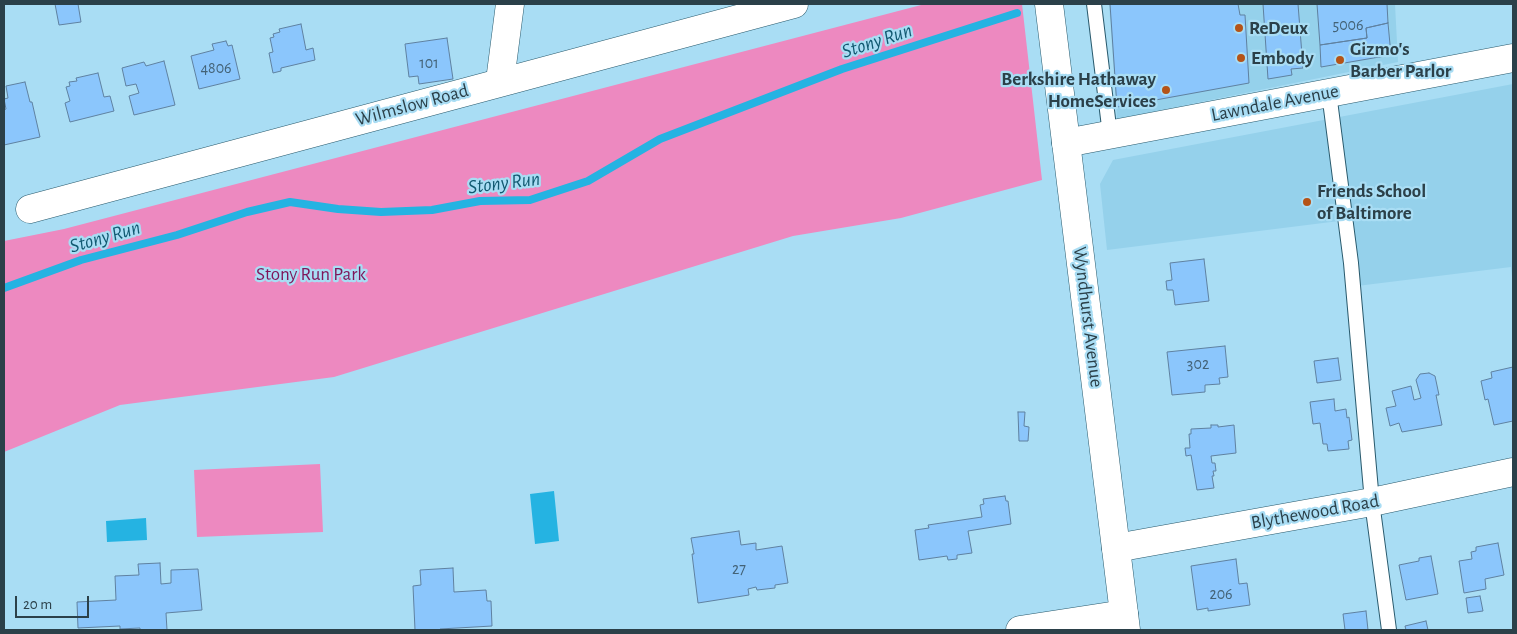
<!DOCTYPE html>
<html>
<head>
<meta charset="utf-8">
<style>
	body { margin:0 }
	#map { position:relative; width:1517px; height:634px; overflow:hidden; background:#a9ddf4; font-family:"Alegreya Sans",sans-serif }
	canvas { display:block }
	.frame { position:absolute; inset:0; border:5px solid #2b4049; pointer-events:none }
	.scale { position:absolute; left:15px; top:596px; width:74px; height:22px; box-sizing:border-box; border:2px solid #2b4049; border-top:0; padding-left:6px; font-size:15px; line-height:18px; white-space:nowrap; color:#2b4049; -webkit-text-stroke:4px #a9ddf4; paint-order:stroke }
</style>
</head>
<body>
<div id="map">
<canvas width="1517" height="634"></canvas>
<div class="frame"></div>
<div class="scale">20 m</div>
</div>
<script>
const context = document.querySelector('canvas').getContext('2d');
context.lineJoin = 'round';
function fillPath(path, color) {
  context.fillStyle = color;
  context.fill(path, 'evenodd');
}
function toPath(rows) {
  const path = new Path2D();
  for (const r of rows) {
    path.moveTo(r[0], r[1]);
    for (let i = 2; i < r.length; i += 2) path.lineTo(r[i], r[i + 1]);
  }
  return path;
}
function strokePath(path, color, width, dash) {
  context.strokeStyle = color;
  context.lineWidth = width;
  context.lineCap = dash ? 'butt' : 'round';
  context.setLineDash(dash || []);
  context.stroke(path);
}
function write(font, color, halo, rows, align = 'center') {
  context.font = font + ' "Alegreya Sans",sans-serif';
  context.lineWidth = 4.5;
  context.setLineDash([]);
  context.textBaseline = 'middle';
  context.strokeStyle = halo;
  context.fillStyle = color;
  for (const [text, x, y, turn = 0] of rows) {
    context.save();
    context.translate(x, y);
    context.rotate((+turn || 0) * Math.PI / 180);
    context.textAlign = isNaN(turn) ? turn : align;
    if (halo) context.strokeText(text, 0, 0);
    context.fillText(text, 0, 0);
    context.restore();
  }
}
fillPath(toPath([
	[1109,4,1395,4,1398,62,1117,119],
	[1513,84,1513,288,1511,267,1357,286,1347,220,1107,250,1100,184,1113,160]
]), '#95d1eb');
fillPath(toPath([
	[925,4,1022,4,1042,180,901,218,793,236,334,377,120,405,4,452,4,241,64,229],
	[320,464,323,532,197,537,194,470]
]), '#ed89c0');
fillPath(toPath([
	[554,491,559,541,535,544,530,494],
	[146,518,147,540,107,542,106,521]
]), '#25b3e2');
strokePath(toPath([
	[4,288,81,260,177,235,247,212,290,202,338,209,381,212,432,210,480,201,530,200,588,181,660,139,842,69,1017,13]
]), '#25b3e2', 8);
const building = toPath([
	[55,4,78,4,81,22,59,25,55,4],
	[1110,4,1238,4,1240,15,1245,15,1249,83,1117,107,1110,4],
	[1263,4,1298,4,1303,68,1291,69,1292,75,1268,79,1263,4],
	[1317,4,1387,4,1388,23,1366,28,1367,38,1320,45,1317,4],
	[1388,23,1391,55,1321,67,1320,45,1367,38,1366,28,1388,23],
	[301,24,306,50,313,48,315,60,281,68,281,71,273,73,269,53,273,52,270,38,274,37,273,34,280,32,279,29,301,24],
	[447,38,453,79,419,84,418,76,409,77,405,44,447,38],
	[226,41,228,46,232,45,240,79,199,89,191,56,214,50,212,44,226,41],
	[164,61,175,105,134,115,129,96,139,93,136,84,126,86,122,68,144,62,146,66,164,61],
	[98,73,104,97,110,96,114,111,70,122,65,103,70,101,66,87,70,86,69,82,77,81,76,78,98,73],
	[25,82,30,102,32,102,40,137,4,145,4,110,6,109,4,99,8,98,6,86,25,82],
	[1204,259,1209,301,1175,305,1173,290,1167,290,1166,281,1172,280,1170,263,1204,259],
	[1225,346,1228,377,1219,378,1220,384,1205,385,1205,392,1172,395,1167,352,1225,346],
	[1338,358,1341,380,1317,383,1314,361,1338,358],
	[1513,367,1513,421,1494,425,1488,399,1485,400,1481,381,1492,378,1491,372,1513,367],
	[1429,373,1435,376,1439,395,1436,395,1442,425,1402,432,1399,423,1390,426,1386,408,1396,406,1392,391,1411,386,1414,400,1421,398,1416,380,1420,374,1429,373],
	[1334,399,1335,411,1346,409,1347,418,1349,417,1352,440,1348,441,1349,449,1328,451,1327,444,1323,444,1320,423,1313,424,1310,402,1334,399],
	[1018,412,1025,412,1024,426,1029,427,1028,441,1019,441,1018,412],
	[1211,425,1218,425,1218,427,1234,425,1236,453,1211,456,1212,463,1215,463,1216,471,1213,471,1214,476,1212,476,1214,488,1197,490,1191,455,1186,456,1185,448,1190,448,1189,434,1191,434,1191,429,1211,428,1211,425],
	[1005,496,1006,501,1008,501,1011,524,968,531,972,553,957,555,957,559,948,560,947,556,919,560,915,530,929,528,928,525,982,517,980,505,984,504,983,499,1005,496],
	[739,531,741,545,756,543,756,550,782,546,788,583,775,585,775,588,757,590,756,587,748,589,749,595,698,603,692,554,694,554,691,538,739,531],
	[1498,543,1504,575,1485,579,1486,589,1464,593,1459,561,1472,559,1471,552,1476,551,1476,547,1498,543],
	[1431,556,1438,594,1406,600,1399,565,1419,561,1419,558,1431,556],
	[1236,559,1239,584,1247,583,1250,605,1208,611,1208,608,1197,610,1191,566,1236,559],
	[160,563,161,584,171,583,171,570,198,569,202,610,166,613,167,630,140,630,140,628,120,629,120,626,78,628,77,602,116,600,115,576,139,575,138,564,160,563],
	[453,568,454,592,486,590,487,601,491,601,492,626,440,629,441,630,415,630,413,586,421,585,420,570,453,568],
	[1480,596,1483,611,1468,613,1466,598,1480,596],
	[1366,611,1368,630,1345,630,1343,614,1366,611],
	[1426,621,1428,630,1406,630,1405,626,1426,621]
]);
fillPath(building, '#8bc6fc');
strokePath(building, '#5f81a0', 1);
const lane = toPath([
	[1094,4,1110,135],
	[1329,93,1351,263,1372,502,1389,630]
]);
const street = toPath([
	[500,81,510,4],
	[1066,143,1513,58],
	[30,209,794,4],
	[1116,548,1372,502,1513,472],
	[1020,630,1124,614]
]);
const secondary = toPath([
	[1049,4,1126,630]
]);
strokePath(lane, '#295a6d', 16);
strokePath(street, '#295a6d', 29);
strokePath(secondary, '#295a6d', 29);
strokePath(lane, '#fff', 14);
strokePath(street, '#fff', 28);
strokePath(secondary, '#fff', 28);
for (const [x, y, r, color] of [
	[1239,28,5,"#b55317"],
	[1241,58,5,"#b55317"],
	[1340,60,5,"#b55317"],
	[1166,90,5,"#b55317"],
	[1307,202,5,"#b55317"]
]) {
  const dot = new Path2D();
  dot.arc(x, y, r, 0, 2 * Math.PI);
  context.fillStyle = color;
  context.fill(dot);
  strokePath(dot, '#a9ddf4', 2);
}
write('16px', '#436276', null, [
	["5006",1348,25],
	["101",429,63],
	["4806",216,68],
	["302",1198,364],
	["27",739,569],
	["206",1221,594]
]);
write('bold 19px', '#2b4049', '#a9ddf4', [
	["ReDeux",1249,28],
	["Gizmo's",1350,49],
	["Barber Parlor",1350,71],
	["Embody",1251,58],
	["Berkshire Hathaway",1156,79,"right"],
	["HomeServices",1156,101,"right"],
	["Friends School",1317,191],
	["of Baltimore",1317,213]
], 'left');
write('19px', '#2b4049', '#a9ddf4', [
	["Lawndale Avenue",1275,103,-11],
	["Wilmslow Road",412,105,-15],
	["Wyndhurst Avenue",1088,317,83],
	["Blythewood Road",1315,512,-10]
]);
write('19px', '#7f165a', '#a9ddf4', [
	["Stony Run Park",311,274]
]);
write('italic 20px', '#115971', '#a9ddf4', [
	["Stony Run",877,41,-18],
	["Stony Run",504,183,-7],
	["Stony Run",105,237,-16]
]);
</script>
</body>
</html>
